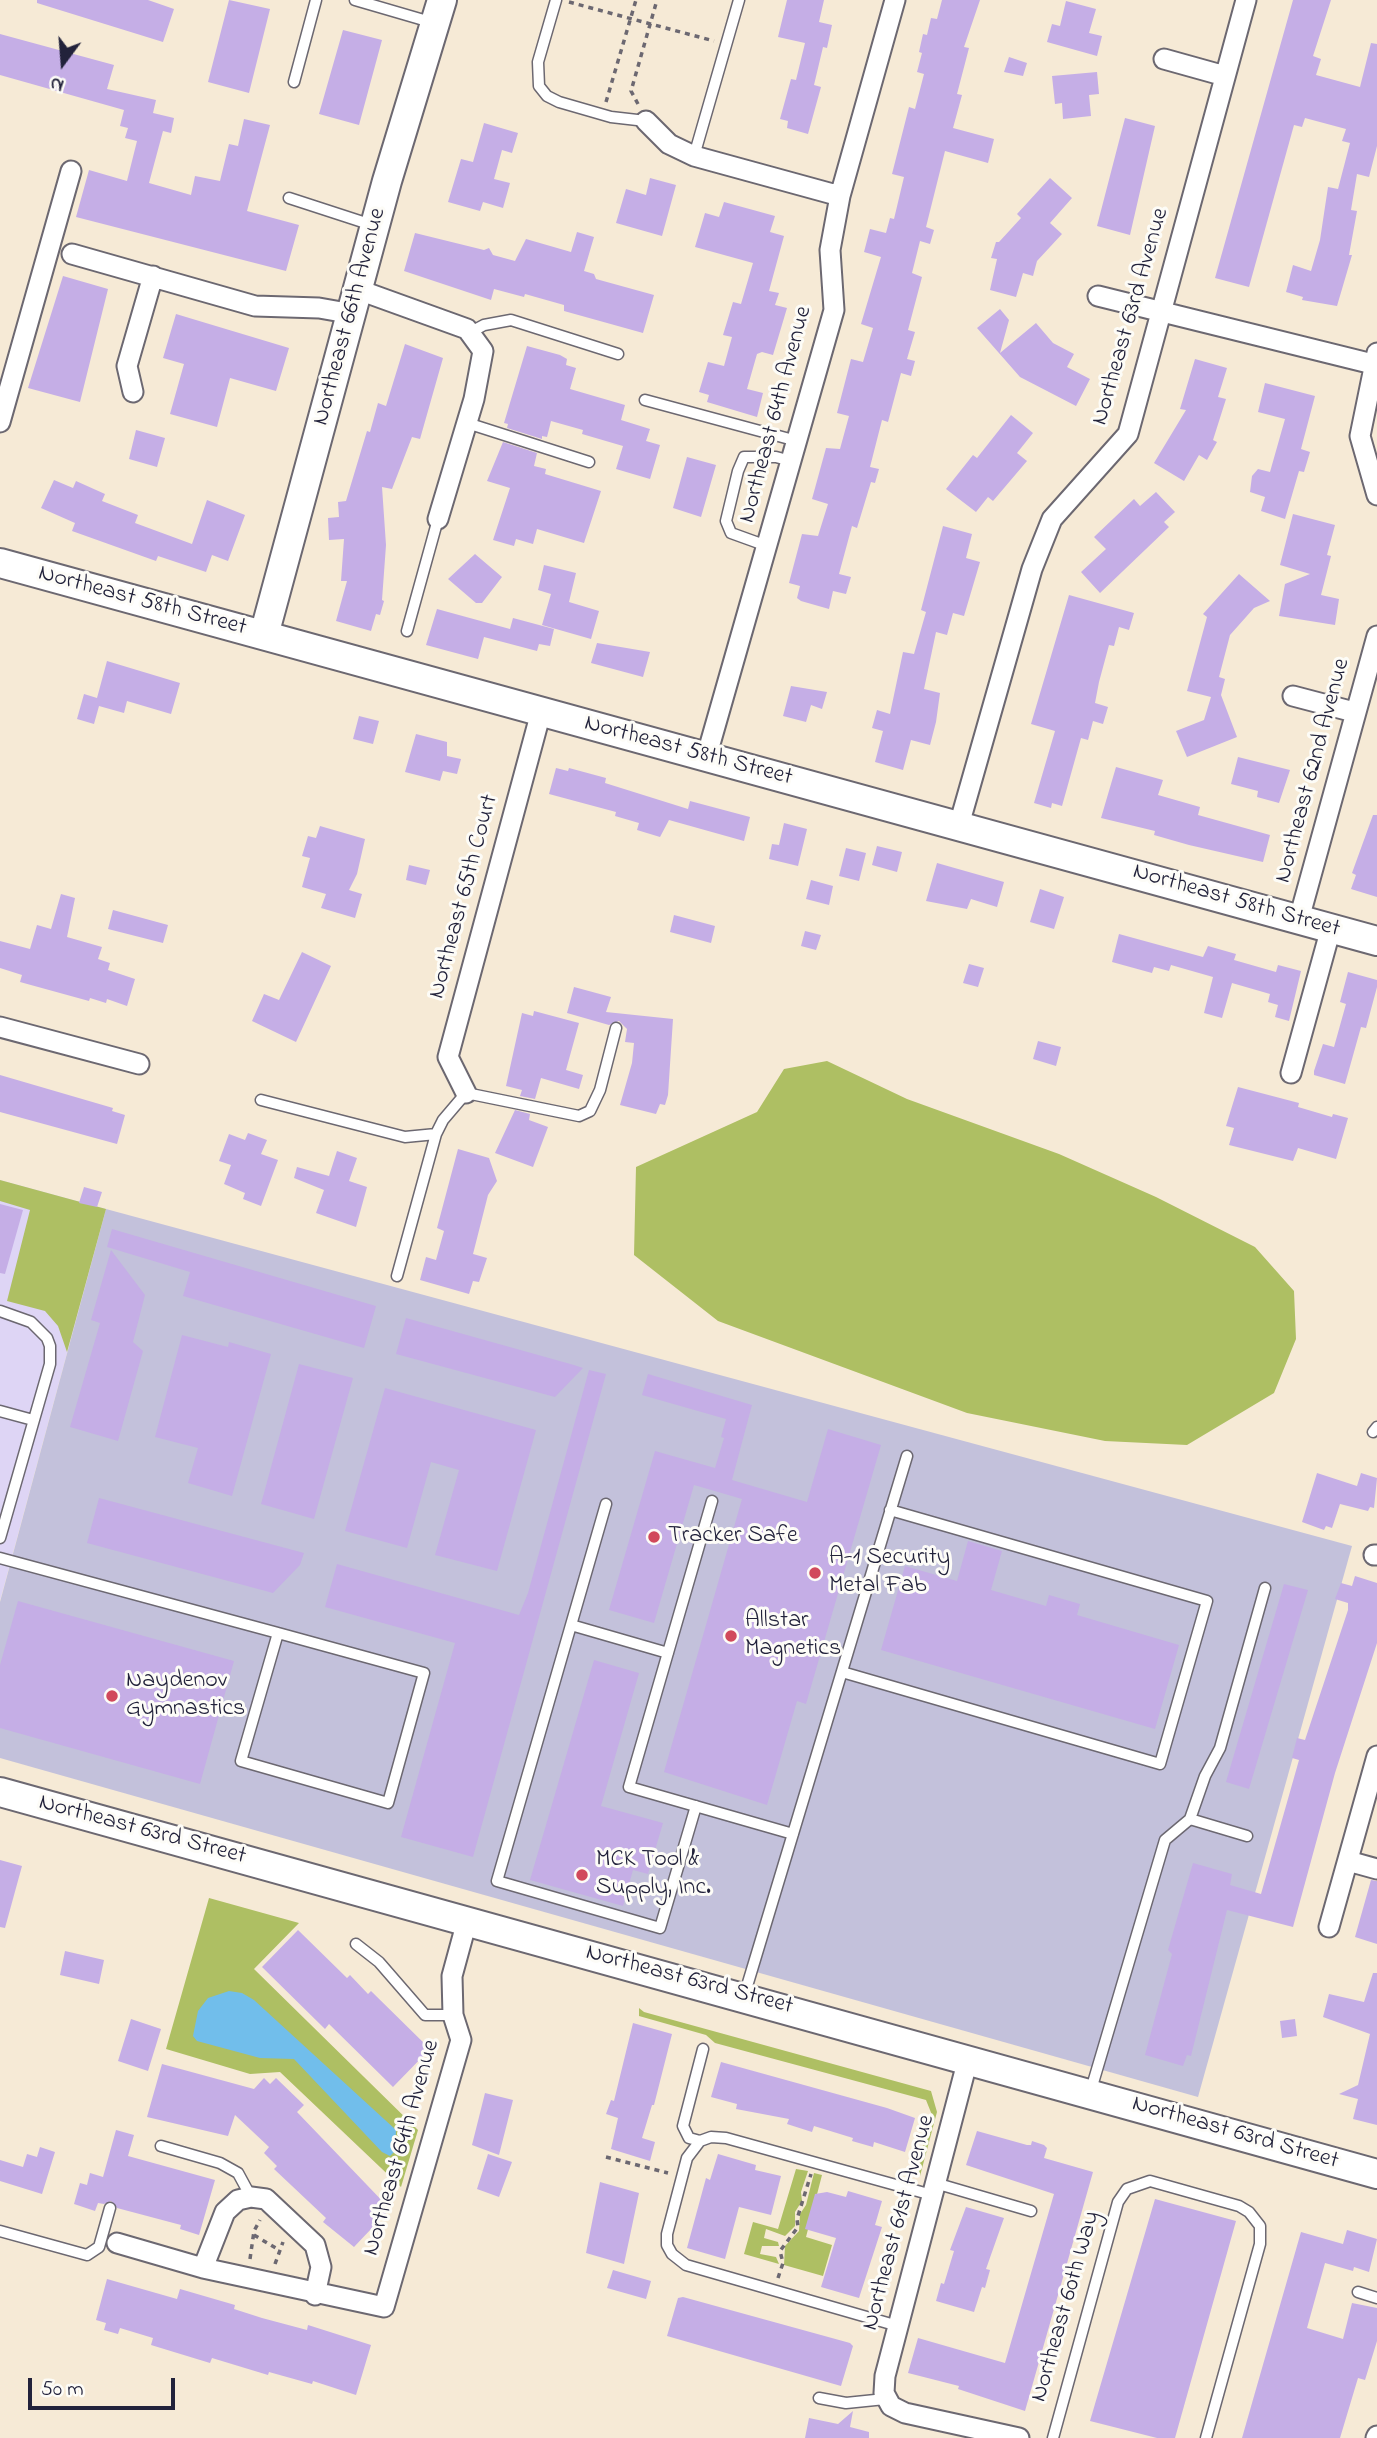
<!DOCTYPE html>
<html>
<head>
<meta charset="utf-8">
<style>
	body { margin:0 }
	#map { position:relative; width:1377px; height:2438px; overflow:hidden; background:#f6ead6; font-family:"Indie Flower",sans-serif }
	canvas { display:block }
	.north { position:absolute; left:28px; top:28px; width:70px; height:70px; -webkit-text-stroke:5px #fdfcf7; paint-order:stroke; rotate:196deg; font-size:19px; font-weight:700; line-height:28px; text-align:center; color:#22223b }
	.north::after { content:''; display:block; margin:auto; width:24px; height:32px; background:#22223b; clip-path:polygon(50% 0,100% 100%,50% 72%,0 100%) }
	.scale { position:absolute; left:28px; top:2378px; width:147px; height:32px; box-sizing:border-box; border:4px solid #22223b; border-top:0; padding-left:9px; font-size:21px; line-height:24px; white-space:nowrap; color:#22223b; -webkit-text-stroke:5px #fdfcf7; paint-order:stroke }
</style>
</head>
<body>
<div id="map">
<canvas width="1377" height="2438"></canvas>
<div class="north">N</div>
<div class="scale">50 m</div>
</div>
<script>
const context = document.querySelector('canvas').getContext('2d');
context.lineJoin = 'round';
function fillPath(path, color) {
  context.fillStyle = color;
  context.fill(path, 'evenodd');
}
function toPath(rows) {
  const path = new Path2D();
  for (const r of rows) {
    path.moveTo(r[0], r[1]);
    for (let i = 2; i < r.length; i += 2) path.lineTo(r[i], r[i + 1]);
  }
  return path;
}
function strokePath(path, color, width, dash) {
  context.strokeStyle = color;
  context.lineWidth = width;
  context.lineCap = dash ? 'butt' : 'round';
  context.setLineDash(dash || []);
  context.stroke(path);
}
function write(font, color, halo, rows, align = 'center') {
  context.font = font + ' "Indie Flower",sans-serif';
  context.lineWidth = 6;
  context.setLineDash([]);
  context.textBaseline = 'middle';
  context.strokeStyle = halo;
  context.fillStyle = color;
  for (const [text, x, y, turn = 0] of rows) {
    context.save();
    context.translate(x, y);
    context.rotate((+turn || 0) * Math.PI / 180);
    context.textAlign = isNaN(turn) ? turn : align;
    if (halo) context.strokeText(text, 0, 0);
    context.fillText(text, 0, 0);
    context.restore();
  }
}
fillPath(toPath([
	[0,1180,106,1209,0,1601]
]), '#ded5f5');
fillPath(toPath([
	[106,1209,1352,1546,1198,2097,0,1758,0,1602]
]), '#c3c1db');
fillPath(toPath([
	[827,1061,907,1099,1059,1154,1156,1197,1255,1247,1294,1291,1296,1339,1274,1393,1187,1445,1105,1441,967,1413,718,1321,634,1255,636,1167,757,1112,784,1069],
	[0,1180,106,1209,67,1352,58,1326,45,1311,7,1301,30,1210,0,1201],
	[209,1898,299,1923,254,1969,418,2130,401,2187,280,2072,250,2074,166,2049],
	[639,2008,644,2012,931,2091,937,2112,920,2176,915,2174,932,2115,926,2100,715,2043,706,2035,639,2016],
	[796,2169,808,2171,801,2192,802,2201,795,2212,795,2226,785,2236,766,2229,764,2238,778,2242,779,2246,762,2246,760,2254,776,2257,779,2264,744,2254,753,2222,778,2229],
	[814,2173,822,2175,806,2237,832,2245,823,2276,784,2265,785,2246,799,2231,800,2214,806,2205]
]), '#aebf63');
fillPath(toPath([
	[229,1991,242,1993,254,2000,396,2130,395,2151,390,2156,382,2152,294,2059,260,2058,197,2041,193,2036,198,2011,208,1998]
]), '#71beeb');
fillPath(toPath([
	[37,0,148,0,174,9,163,42,37,3],
	[229,0,270,9,249,93,208,82],
	[787,0,824,0,819,22,832,25,827,48,823,47,814,85,821,87,808,134,787,128,788,121,780,119,791,79,796,80,805,43,778,37],
	[942,0,980,0,964,47,969,48,957,94,962,95,953,128,994,139,988,163,945,151,926,227,934,230,930,244,920,241,912,273,922,277,908,330,915,332,907,359,915,361,911,376,901,373,888,422,882,420,870,467,879,469,875,483,871,482,857,528,852,526,839,574,851,577,846,594,833,591,829,609,801,601,797,598,800,586,789,583,802,534,818,536,828,504,812,499,826,448,840,449,849,416,837,413,851,359,863,362,873,328,861,324,881,257,864,252,870,229,886,233,890,218,894,219,904,177,892,174,909,107,915,109,924,74,917,72,922,53,919,52,923,34,927,35,931,18,937,19],
	[1293,0,1331,0,1313,56,1321,59,1316,75,1360,87,1371,43,1377,44,1377,146,1369,177,1357,174,1351,210,1357,211,1349,255,1352,255,1337,306,1302,300,1303,297,1286,292,1293,265,1311,271,1320,240,1328,187,1338,189,1350,143,1342,141,1346,129,1305,118,1302,127,1294,125,1249,287,1215,278],
	[1066,1,1096,9,1089,33,1102,36,1097,56,1047,42,1052,24,1060,26],
	[343,30,382,40,359,125,319,114],
	[0,34,114,65,107,89,156,100,153,113,174,118,171,133,163,131,149,183,191,195,195,176,220,181,229,144,238,146,244,119,270,125,247,211,299,225,286,271,76,217,89,170,127,181,137,141,125,138,128,128,120,126,124,110,0,75],
	[1009,57,1027,63,1023,76,1004,72],
	[1097,72,1099,94,1089,95,1091,116,1063,119,1062,103,1055,104,1052,76],
	[1125,118,1155,126,1130,235,1097,226],
	[484,123,518,133,512,153,502,150,494,179,510,183,503,208,483,202,480,211,448,202,461,159,473,162],
	[650,178,676,185,662,236,616,223,626,189,646,195],
	[1050,178,1072,198,1050,223,1062,234,1037,261,1033,276,1023,273,1016,297,990,290,997,259,991,258,996,242,999,242,1021,218,1017,214],
	[724,202,775,216,770,232,784,236,769,291,779,293,775,305,787,308,773,355,762,352,757,354,747,389,763,393,757,417,707,402,709,395,699,392,708,362,724,366,732,337,723,335,733,302,741,304,753,263,695,247,705,213,719,217],
	[577,232,594,237,584,271,594,274,596,279,654,295,643,333,564,311,564,305,525,294,524,297,494,289,491,300,404,271,415,233,484,250,489,248,493,255,515,261,526,239,571,252],
	[63,276,108,289,80,402,28,388],
	[1000,309,1009,320,1000,353,1036,323,1053,343,1074,354,1067,367,1090,379,1076,406,1020,377,977,328],
	[176,314,289,348,276,391,230,378,217,427,170,414,184,364,163,358],
	[405,344,443,358,420,439,412,437,392,489,382,487,386,545,382,600,384,601,380,615,376,614,371,631,336,621,347,581,341,581,344,539,329,540,328,518,339,517,338,502,346,501,367,431,370,432,378,403,386,406],
	[527,346,560,355,567,359,566,365,576,368,570,389,625,405,621,420,650,429,646,441,660,445,650,479,616,469,623,446,582,434,583,430,551,421,547,437,542,436,542,439,507,428,508,424,504,423],
	[1195,359,1227,368,1218,397,1226,399,1213,440,1217,442,1207,460,1199,455,1184,481,1154,463,1186,410,1180,409],
	[1265,383,1315,396,1301,449,1310,452,1304,472,1299,471,1285,519,1261,511,1265,497,1250,492,1252,476,1258,469,1270,472,1285,419,1258,412],
	[1011,415,1033,433,1017,453,1027,461,993,501,988,497,976,512,946,489,973,455,977,458],
	[136,430,165,438,157,467,129,459],
	[503,442,537,453,534,466,546,469,545,474,601,491,584,543,537,529,533,544,516,539,514,546,493,540,510,488,487,481],
	[687,457,716,465,701,517,673,508],
	[54,480,73,488,76,481,105,494,102,501,138,515,135,523,192,544,207,500,245,515,228,561,212,555,206,572,158,556,156,561,72,531,75,523,41,508],
	[1156,492,1175,512,1164,522,1169,527,1100,593,1081,572,1106,549,1094,537,1134,499,1140,506],
	[1293,514,1335,525,1327,555,1331,556,1321,595,1339,599,1335,625,1279,616,1285,584,1310,574,1280,565],
	[943,526,972,534,966,558,980,562,964,616,953,613,947,635,936,632,924,689,940,693,936,722,930,745,911,740,903,770,875,762,883,731,872,728,877,710,890,714,903,652,914,654,926,612,921,610],
	[475,554,502,577,482,603,476,603,448,579],
	[544,565,576,573,569,602,599,611,591,639,542,625,551,594,538,590],
	[1239,574,1270,601,1254,608,1230,635,1219,677,1225,679,1221,695,1237,737,1187,757,1176,731,1204,720,1211,697,1187,691,1207,617,1203,614],
	[1069,595,1134,613,1129,630,1119,627,1114,646,1109,645,1099,682,1095,703,1108,707,1103,724,1093,721,1088,740,1081,738,1062,806,1052,803,1051,808,1034,803,1055,731,1031,724],
	[437,609,510,629,513,618,554,629,550,646,539,644,537,651,484,637,478,659,426,645],
	[597,643,650,652,643,677,591,663],
	[107,661,180,683,171,714,127,701,124,713,99,706,94,724,77,719,84,694,97,698],
	[791,686,827,692,822,709,811,705,806,722,783,716],
	[359,716,379,721,373,744,353,739],
	[416,734,447,742,447,756,461,759,457,774,443,771,440,781,405,772],
	[1238,757,1290,770,1279,803,1257,797,1258,791,1231,784],
	[1116,767,1163,780,1158,795,1200,807,1198,815,1270,835,1263,862,1189,845,1154,835,1155,831,1101,818],
	[556,768,568,771,569,768,606,778,605,783,688,809,690,801,750,817,744,841,669,820,660,837,637,830,639,823,615,816,616,812,549,794],
	[1373,815,1377,815,1377,897,1351,889,1356,875,1352,873],
	[784,823,807,829,798,866,769,859,772,844,779,845],
	[320,826,365,839,357,874,349,890,362,894,355,918,321,908,326,894,302,887,310,858,302,856,308,836,316,838],
	[877,846,902,852,897,872,872,865],
	[846,848,866,853,859,881,839,876],
	[937,863,1004,882,997,907,971,899,967,909,926,901],
	[409,865,430,870,426,885,406,880],
	[811,880,833,886,829,905,806,899],
	[1040,889,1064,897,1054,929,1030,922],
	[61,894,75,898,67,937,102,947,98,959,110,963,108,970,135,979,127,1006,107,999,106,1003,90,998,89,1001,20,982,22,975,0,968,0,941,30,949,37,925,51,929],
	[113,910,168,925,163,943,108,929],
	[674,915,715,926,711,943,670,932],
	[805,931,821,935,816,950,801,946],
	[1119,934,1203,957,1208,946,1236,954,1234,960,1276,972,1278,965,1301,971,1289,1021,1275,1017,1278,1005,1268,1002,1270,994,1232,983,1222,1018,1204,1013,1213,977,1171,965,1169,971,1154,967,1152,973,1112,962],
	[302,952,331,966,296,1042,252,1021,264,994,279,1000],
	[969,964,984,968,978,987,963,983],
	[1348,972,1377,980,1377,987,1366,1028,1361,1027,1345,1084,1314,1075,1314,1071,1323,1044,1334,1047,1346,1004,1340,1002],
	[574,987,611,997,606,1012,673,1019,668,1095,665,1105,660,1104,656,1114,620,1105,632,1063,634,1043,625,1042,627,1029,619,1021,609,1025,567,1013],
	[534,1011,579,1023,566,1070,583,1075,579,1089,541,1078,535,1099,520,1096,522,1090,506,1086,522,1013,533,1016],
	[1038,1041,1061,1047,1056,1066,1033,1059],
	[0,1075,113,1108,112,1111,125,1115,117,1144,0,1112],
	[1238,1087,1299,1103,1298,1107,1332,1117,1333,1114,1348,1118,1336,1159,1298,1148,1293,1161,1229,1145,1234,1128,1226,1126],
	[515,1110,530,1114,529,1120,548,1127,533,1167,495,1153],
	[248,1133,267,1140,261,1154,278,1160,261,1206,243,1199,245,1193,224,1184,231,1165,219,1161,229,1134,245,1140],
	[458,1149,489,1158,497,1181,488,1195,473,1254,487,1258,479,1282,473,1281,469,1294,420,1280,426,1257,436,1260,444,1231,437,1228],
	[337,1151,357,1158,349,1181,367,1187,356,1227,316,1213,324,1190,294,1178,297,1167,329,1176],
	[84,1187,102,1192,97,1207,79,1203],
	[0,1204,23,1210,5,1274,0,1273],
	[112,1229,376,1306,364,1348,183,1296,190,1272,107,1247],
	[111,1250,145,1295,133,1342,143,1351,118,1441,70,1427,100,1323,91,1320],
	[406,1318,574,1365,583,1368,555,1397,396,1354],
	[182,1335,228,1347,229,1342,271,1354,232,1496,188,1483,198,1448,155,1437],
	[299,1364,353,1378,314,1519,261,1504],
	[589,1370,606,1374,473,1857,401,1837,455,1643,325,1607,337,1564,519,1615,528,1593],
	[648,1374,752,1405,732,1480,807,1502,828,1429,881,1445,806,1704,797,1701,767,1805,664,1772,742,1499,694,1485,654,1623,609,1610,655,1451,715,1468,724,1438,721,1437,726,1419,642,1395],
	[385,1388,536,1430,497,1571,435,1555,459,1470,431,1462,407,1548,345,1531],
	[1317,1473,1357,1486,1361,1473,1377,1478,1374,1508,1370,1507,1368,1511,1340,1504,1332,1528,1326,1526,1324,1530,1302,1522],
	[99,1498,304,1553,300,1565,273,1593,87,1543],
	[968,1541,1002,1551,991,1590,1046,1606,1049,1595,1080,1604,1077,1615,1179,1645,1155,1729,881,1650,905,1566,957,1581],
	[1355,1576,1377,1583,1377,1643,1335,1773,1293,1927,1227,1910,1191,2056,1187,2055,1183,2066,1145,2055,1172,1954,1168,1950,1193,1863,1232,1874,1230,1885,1261,1894,1299,1760,1292,1758,1297,1738,1305,1740,1348,1610,1348,1603,1335,1599,1341,1583,1352,1586],
	[1284,1584,1308,1590,1249,1789,1226,1782],
	[18,1601,234,1661,200,1784,0,1728,0,1665],
	[594,1660,639,1673,601,1806,663,1823,648,1874,633,1870,623,1906,530,1880],
	[0,1860,22,1866,5,1928,0,1927],
	[1371,1880,1377,1881,1377,1944,1355,1937],
	[298,1930,347,1978,350,1975,368,1994,371,1991,430,2049,393,2087,329,2024,325,2029,262,1967],
	[65,1951,104,1960,99,1984,60,1975],
	[1373,1973,1377,1973,1377,2125,1353,2119,1358,2099,1339,2094,1358,2085,1370,2034,1323,2017,1329,1994,1364,2002],
	[131,2019,161,2029,148,2071,118,2061],
	[1295,2019,1297,2036,1282,2038,1280,2021],
	[633,2023,672,2034,654,2105,652,2105,642,2138,655,2142,650,2161,611,2149,618,2118,606,2114,611,2100,614,2101],
	[721,2062,887,2108,915,2118,905,2152,874,2142,873,2147,852,2141,853,2138,814,2126,812,2132,787,2124,789,2119,736,2109,737,2104,711,2097],
	[162,2064,254,2089,264,2078,270,2084,276,2078,304,2105,297,2112,390,2209,354,2247,323,2222,326,2218,274,2169,277,2166,264,2153,269,2147,235,2115,228,2136,147,2117],
	[485,2093,513,2100,499,2155,472,2145],
	[116,2130,134,2135,128,2156,215,2180,199,2235,180,2229,181,2225,117,2208,111,2201,104,2204,98,2203,95,2211,74,2204,80,2183,87,2185,90,2173,103,2177],
	[977,2131,1027,2145,1031,2145,1032,2141,1044,2145,1047,2148,1044,2158,1093,2172,1025,2411,958,2389,959,2386,908,2373,918,2338,1005,2363,1054,2194,966,2165],
	[40,2147,55,2152,42,2194,0,2181,0,2160,23,2167,27,2154,37,2157],
	[488,2154,512,2162,499,2197,477,2189],
	[718,2154,756,2165,755,2170,781,2176,771,2215,739,2207,725,2259,687,2248,706,2178,710,2180],
	[600,2182,639,2193,624,2264,586,2253],
	[848,2191,882,2201,875,2225,882,2227,859,2298,821,2287,836,2238,805,2229,815,2194,827,2192,846,2197],
	[1155,2199,1236,2221,1175,2438,1157,2438,1090,2421],
	[966,2207,1004,2218,986,2269,990,2270,985,2288,982,2287,974,2312,936,2301,941,2283,944,2284,954,2251,950,2250],
	[1347,2230,1377,2239,1369,2272,1354,2267,1353,2271,1325,2263,1307,2328,1343,2339,1352,2303,1377,2308,1377,2341,1365,2380,1358,2378,1340,2438,1242,2438,1301,2232,1343,2244],
	[613,2270,651,2281,646,2299,607,2288],
	[107,2279,177,2299,180,2289,235,2305,234,2309,262,2318,307,2330,308,2325,371,2345,356,2395,313,2381,312,2384,269,2372,268,2375,212,2358,210,2363,151,2345,153,2338,120,2328,118,2334,104,2330,106,2323,96,2320],
	[683,2297,850,2343,853,2346,841,2386,667,2336,678,2298],
	[853,2411,850,2427,869,2432,869,2438,805,2438,809,2418,838,2424]
]), '#c5aee6');
const lane = toPath([
	[355,0,434,23],
	[556,0,538,62,539,86,547,96,559,102,611,117,646,121],
	[294,82,316,0],
	[694,156,739,0],
	[289,198,372,225],
	[469,333,484,325,511,320,618,354],
	[645,400,797,441],
	[467,423,589,462],
	[767,546,731,533,726,521,738,471,744,457,776,457,791,461],
	[407,631,438,519],
	[261,1100,405,1137,436,1134],
	[397,1276,436,1134,443,1120,466,1093,579,1116,590,1111,600,1090,616,1028],
	[0,1311,31,1322,47,1338,50,1346,50,1364,0,1538],
	[0,1411,33,1420],
	[1373,1432,1377,1427],
	[712,1501,629,1787,793,1834],
	[606,1504,497,1881,660,1928,696,1806],
	[0,1558,278,1633,424,1673,388,1803,241,1761,278,1633],
	[571,1625,668,1653],
	[842,1672,1160,1764,1207,1601,890,1510],
	[1190,1819,1247,1836],
	[356,1944,379,1962,425,2015,453,2015],
	[744,1996,907,1456],
	[1090,2093,1165,1840,1190,1819,1205,1776,1220,1748,1265,1588],
	[700,2141,689,2138,683,2126,703,2049],
	[161,2146,220,2163,238,2173,251,2197],
	[935,2183,1031,2211],
	[0,2231,87,2255,99,2247,110,2208],
	[1358,2292,1377,2298],
	[898,2326,686,2265,672,2254,667,2245,667,2234,687,2158,700,2141,711,2137,726,2138,932,2195],
	[819,2398,846,2403,885,2399],
	[1053,2438,1118,2202,1127,2189,1150,2181,1239,2206,1249,2212,1260,2226,1260,2244,1206,2438]
]);
const street = toPath([
	[1164,59,1225,76],
	[646,121,669,144,694,156,840,196],
	[72,254,255,306,319,308,353,314],
	[359,290,467,329,483,351,474,399,438,519],
	[1098,296,1377,365],
	[1377,353,1360,436,1377,495],
	[133,392,127,366,153,276],
	[0,422,71,171],
	[1293,696,1354,712],
	[706,758,834,310,830,250,840,196,895,0],
	[959,825,1032,569,1052,519,1128,434,1246,0],
	[1299,919,1377,636],
	[0,1027,139,1064],
	[1291,1073,1331,928],
	[466,1093,448,1057,541,712],
	[1374,1555,1377,1555],
	[1348,1861,1377,1869],
	[1329,1927,1377,1756],
	[968,2059,885,2376,884,2393,891,2406,905,2413,1019,2438],
	[117,2243,203,2268,384,2307,461,2040,453,2015,452,1976,467,1921],
	[203,2268,225,2212,238,2200,251,2197,266,2199,315,2245,321,2267,315,2295],
	[1376,2438,1377,2436]
]);
const secondary = toPath([
	[0,563,1377,941],
	[264,635,387,181,442,0],
	[0,1792,1377,2174]
]);
strokePath(lane, '#6c6871', 13);
strokePath(street, '#6c6871', 23);
strokePath(secondary, '#6c6871', 32);
strokePath(toPath([
	[569,2,714,41],
	[606,102,636,0],
	[638,104,631,91,657,0],
	[606,2157,668,2173],
	[254,2235,279,2250],
	[250,2259,254,2231,260,2220],
	[275,2264,283,2242],
	[778,2278,783,2263,780,2251,798,2227,797,2219,811,2174]
]), '#6c6871', 3.5, [5, 5]);
strokePath(lane, '#fff', 10);
strokePath(street, '#fff', 19);
strokePath(secondary, '#fff', 28);
for (const [x, y, r, color] of [
	[654,1537,7,"#d1495b"],
	[815,1573,7,"#d1495b"],
	[731,1636,7,"#d1495b"],
	[112,1696,7,"#d1495b"],
	[582,1875,7,"#d1495b"]
]) {
  const dot = new Path2D();
  dot.arc(x, y, r, 0, 2 * Math.PI);
  context.fillStyle = color;
  context.fill(dot);
  strokePath(dot, '#fdfcf7', 2.5);
}
write('24px', '#22223b', '#fdfcf7', [
	["Northeast 66th Avenue",351,317,-75],
	["Northeast 63rd Avenue",1132,317,-74],
	["Northeast 64th Avenue",777,415,-75],
	["Northeast 58th Street",142,602,15],
	["Northeast 58th Street",688,752,15],
	["Northeast 62nd Avenue",1314,771,-75],
	["Northeast 65th Court",465,897,-75],
	["Northeast 58th Street",1236,902,16],
	["Northeast 63rd Street",142,1831,15],
	["Northeast 63rd Street",689,1981,15],
	["Northeast 63rd Street",1235,2134,16],
	["Northeast 64th Avenue",403,2148,-74],
	["Northeast 61st Avenue",900,2223,-75],
	["Northeast 60th Way",1067,2307,-74]
]);
write('24px', '#22223b', '#fdfcf7', [
	["Tracker Safe",668,1537],
	["A-1 Security",829,1559],
	["Metal Fab",829,1587],
	["Allstar",745,1622],
	["Magnetics",745,1650],
	["Naydenov",126,1682],
	["Gymnastics",126,1710],
	["MCK Tool &",596,1861],
	["Supply, Inc.",596,1889]
], 'left');
</script>
</body>
</html>
